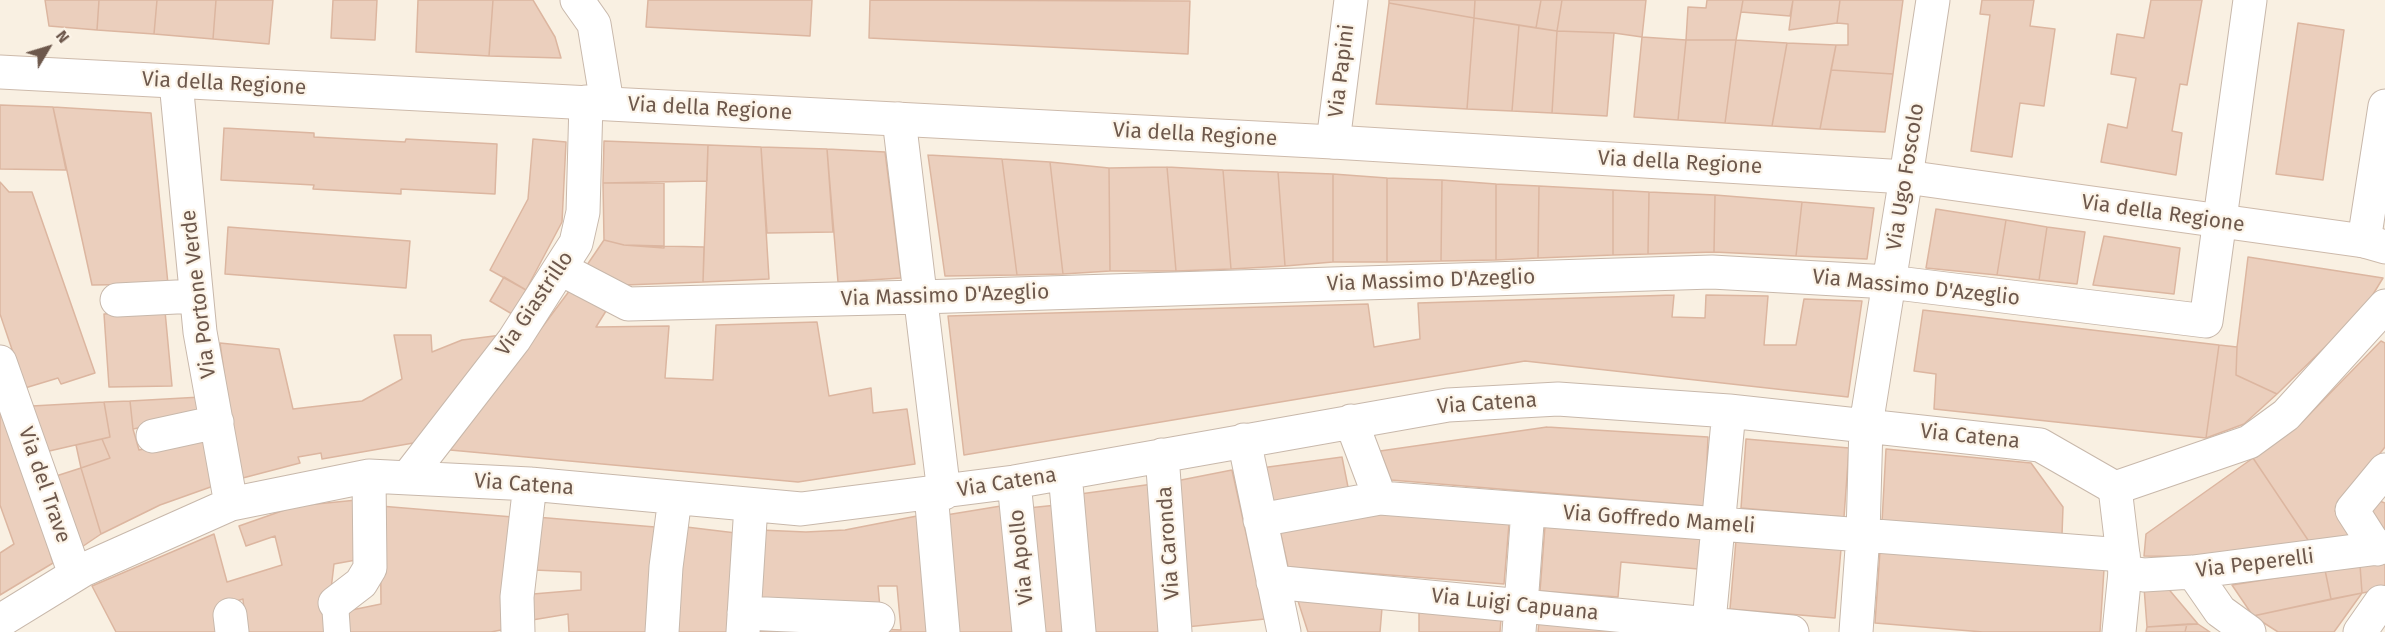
<!DOCTYPE html>
<html>
<head>
<meta charset="utf-8">
<style>
	body { margin:0 }
	#map { position:relative; width:2385px; height:632px; overflow:hidden; background:#f9f0e2; font-family:"Fira Sans",sans-serif }
	canvas { display:block }
	.north { position:absolute; left:18px; top:18px; width:60px; height:60px; -webkit-text-stroke:4px #fcf4e8; paint-order:stroke; rotate:52deg; font-size:16px; font-weight:700; line-height:24px; text-align:center; color:#6d584c }
	.north::after { content:''; display:block; margin:auto; width:21px; height:27px; background:#6d584c; clip-path:polygon(50% 0,100% 100%,50% 72%,0 100%) }
</style>
</head>
<body>
<div id="map">
<canvas width="2385" height="632"></canvas>
<div class="north">N</div>
</div>
<script>
const context = document.querySelector('canvas').getContext('2d');
context.lineJoin = 'round';
function fillPath(path, color) {
  context.fillStyle = color;
  context.fill(path, 'evenodd');
}
function toPath(rows) {
  const path = new Path2D();
  for (const r of rows) {
    path.moveTo(r[0], r[1]);
    for (let i = 2; i < r.length; i += 2) path.lineTo(r[i], r[i + 1]);
  }
  return path;
}
function strokePath(path, color, width, dash) {
  context.strokeStyle = color;
  context.lineWidth = width;
  context.lineCap = dash ? 'butt' : 'round';
  context.setLineDash(dash || []);
  context.stroke(path);
}
function write(font, color, halo, rows, align = 'center') {
  context.font = font + ' "Fira Sans",sans-serif';
  context.lineWidth = 4.5;
  context.setLineDash([]);
  context.textBaseline = 'middle';
  context.strokeStyle = halo;
  context.fillStyle = color;
  for (const [text, x, y, turn = 0] of rows) {
    context.save();
    context.translate(x, y);
    context.rotate((+turn || 0) * Math.PI / 180);
    context.textAlign = isNaN(turn) ? turn : align;
    if (halo) context.strokeText(text, 0, 0);
    context.fillText(text, 0, 0);
    context.restore();
  }
}
const building = toPath([
	[45,0,99,0,97,30,49,26,45,0],
	[99,0,157,0,154,34,97,30,99,0],
	[157,0,216,0,213,39,154,34,157,0],
	[216,0,273,0,269,44,213,39,216,0],
	[333,0,377,0,375,40,331,38,333,0],
	[418,0,493,0,489,56,416,52,418,0],
	[493,0,533,0,555,37,561,58,489,56,493,0],
	[648,0,812,0,810,36,646,27,648,0],
	[870,0,1190,1,1188,54,869,38,870,0],
	[1389,0,1475,0,1474,18,1389,3,1389,0],
	[1475,0,1541,0,1536,28,1474,18,1475,0],
	[1541,0,1562,0,1557,31,1536,28,1541,0],
	[1562,0,1646,0,1642,37,1614,33,1557,31,1562,0],
	[1707,0,1743,0,1736,40,1686,40,1688,7,1706,8,1707,0],
	[1743,0,1793,0,1790,16,1741,12,1743,0],
	[1793,0,1840,0,1837,23,1789,30,1793,0],
	[1840,0,1903,0,1893,74,1831,70,1836,45,1848,45,1848,24,1837,23,1840,0],
	[1982,0,2034,0,2030,26,2055,29,2044,106,2020,103,2012,157,1971,151,1990,15,1980,14,1982,0],
	[2151,0,2202,0,2187,85,2180,84,2172,131,2182,133,2176,175,2101,162,2108,124,2127,128,2136,78,2111,74,2117,34,2144,38,2151,0],
	[1389,3,1474,18,1467,109,1376,104,1389,3],
	[1474,18,1519,25,1512,111,1467,109,1474,18],
	[2298,23,2344,30,2323,180,2276,174,2298,23],
	[1519,25,1557,31,1552,113,1512,111,1519,25],
	[1557,31,1614,33,1607,116,1552,113,1557,31],
	[1642,37,1686,40,1678,120,1634,117,1642,37],
	[1686,40,1736,40,1725,123,1678,120,1686,40],
	[1736,40,1787,43,1772,126,1725,123,1736,40],
	[1787,43,1836,45,1820,129,1772,126,1787,43],
	[1831,70,1893,74,1885,132,1820,129,1831,70],
	[0,105,53,107,66,170,0,169,0,105],
	[53,107,151,113,168,284,92,285,53,107],
	[224,128,314,133,314,137,405,142,406,139,497,144,495,194,401,189,401,194,313,189,314,185,221,180,224,128],
	[533,139,566,142,562,222,526,290,490,270,528,199,533,139],
	[604,141,708,145,707,181,603,183,604,141],
	[708,145,761,147,769,279,703,282,708,145],
	[761,147,827,149,833,232,767,233,761,147],
	[827,149,885,152,901,278,838,282,827,149],
	[928,155,1002,159,1017,275,945,276,928,155],
	[1002,159,1050,162,1063,274,1017,275,1002,159],
	[1050,162,1109,168,1110,271,1063,274,1050,162],
	[1167,167,1176,271,1110,271,1109,168,1167,167],
	[1167,167,1223,170,1231,269,1176,271,1167,167],
	[1223,170,1278,172,1285,266,1231,269,1223,170],
	[1278,172,1333,174,1333,262,1285,266,1278,172],
	[1333,174,1387,178,1387,262,1333,262,1333,174],
	[1387,178,1442,180,1441,261,1387,262,1387,178],
	[1442,180,1496,184,1496,260,1441,261,1442,180],
	[0,182,9,192,32,192,95,373,61,384,58,378,25,388,0,314,0,182],
	[603,183,664,183,664,248,624,245,604,240,603,183],
	[1496,184,1539,186,1538,258,1496,260,1496,184],
	[1539,186,1613,190,1613,255,1538,258,1539,186],
	[1613,190,1649,192,1648,254,1613,255,1613,190],
	[1649,192,1715,195,1714,252,1648,254,1649,192],
	[1715,195,1802,202,1796,256,1714,252,1715,195],
	[1802,202,1874,208,1867,259,1796,256,1802,202],
	[1936,209,2006,220,1997,275,1926,268,1936,209],
	[2006,220,2047,227,2039,280,1997,275,2006,220],
	[228,227,410,241,406,288,225,274,228,227],
	[2047,227,2085,232,2077,284,2039,280,2047,227],
	[2104,236,2180,248,2174,294,2093,285,2104,236],
	[604,240,624,245,704,247,703,282,625,285,585,268,604,240],
	[2248,257,2383,278,2364,309,2277,394,2236,375,2237,347,2248,257],
	[504,277,526,290,512,314,490,301,504,277],
	[570,290,606,311,596,327,669,326,665,378,713,380,716,325,817,322,829,396,871,388,873,413,907,409,915,464,798,482,450,450,570,290],
	[1674,295,1672,317,1705,318,1706,295,1768,296,1764,345,1796,345,1804,299,1862,301,1848,397,1525,361,964,455,948,316,1368,304,1374,347,1420,339,1418,303,1674,295],
	[1923,310,2219,345,2206,438,1934,409,1936,374,1914,371,1923,310],
	[165,311,172,386,109,387,104,314,165,311],
	[394,335,431,335,432,352,462,340,502,335,419,442,322,459,321,453,298,457,300,463,239,479,220,343,279,349,293,409,362,401,402,379,394,335],
	[2381,341,2385,343,2385,447,2335,511,2355,536,2310,543,2253,458,2300,424,2381,341],
	[2219,345,2237,347,2236,375,2277,394,2244,424,2206,438,2219,345],
	[201,397,204,415,133,429,130,401,201,397],
	[3,400,53,563,0,595,0,553,14,544,0,505,0,401,3,400],
	[130,401,133,429,139,450,209,436,219,484,160,505,101,534,81,468,110,458,102,439,110,437,104,402,130,401],
	[104,402,110,437,45,452,32,406,104,402],
	[1547,427,1708,437,1705,506,1391,480,1380,451,1547,427],
	[102,439,110,458,81,468,76,445,102,439],
	[1746,439,1849,448,1844,517,1741,508,1746,439],
	[1886,449,2031,463,2063,507,2062,535,1882,522,1886,449],
	[1342,457,1349,492,1266,504,1261,468,1342,457],
	[2253,458,2310,543,2212,557,2144,556,2146,534,2253,458],
	[81,468,101,534,73,553,53,477,81,468],
	[1232,470,1265,619,1186,627,1176,481,1232,470],
	[1153,484,1163,632,1091,632,1080,494,1153,484],
	[357,500,356,560,334,564,328,615,331,632,246,632,243,599,218,607,220,632,116,632,92,586,214,534,227,582,282,565,275,536,246,546,239,526,296,506,357,500],
	[2377,500,2385,503,2385,534,2368,511,2377,500],
	[1007,505,1017,632,957,632,946,515,1007,505],
	[1057,505,1071,632,1041,632,1028,508,1057,505],
	[380,506,513,517,511,628,491,632,344,632,342,612,381,604,380,506],
	[1391,513,1509,524,1504,584,1288,567,1279,526,1391,513],
	[917,516,932,632,753,632,753,623,901,630,897,586,878,586,880,608,755,605,760,530,806,532,845,530,917,516],
	[536,517,655,527,650,632,569,632,568,614,532,620,533,594,581,590,581,572,534,570,536,517],
	[678,526,736,533,730,632,674,632,678,526],
	[1545,526,1700,539,1698,569,1621,562,1618,597,1540,591,1545,526],
	[1736,540,1841,549,1835,618,1730,609,1736,540],
	[1880,551,2104,569,2100,632,1983,632,1875,623,1880,551],
	[2385,561,2385,589,2362,593,2360,565,2385,561],
	[2360,565,2362,593,2331,599,2325,570,2360,565],
	[2325,570,2331,599,2253,616,2232,585,2325,570],
	[2166,586,2198,624,2147,627,2144,587,2166,586],
	[2362,593,2334,632,2278,632,2253,616,2362,593],
	[1298,601,1382,608,1380,632,1308,632,1298,601],
	[1419,609,1501,619,1500,632,1419,632,1419,609],
	[1539,621,1653,632,1538,632,1539,621],
	[2187,624,2185,632,2146,632,2147,627,2187,624],
	[2187,624,2198,624,2210,632,2185,632,2187,624]
]);
fillPath(building, '#ebcfbd');
strokePath(building, '#dcb6a0', 1.5);
const pedestrian = toPath([
	[335,603,337,632]
]);
const minor = toPath([
	[577,0,594,24,607,103],
	[176,82,200,332,231,504],
	[899,119,944,493],
	[1333,142,1351,0],
	[2364,241,2385,106],
	[561,269,628,304,920,297,1712,272,1889,282,2206,321,2250,0],
	[117,300,196,296],
	[0,362,75,574],
	[1351,421,1380,498],
	[153,436,217,422],
	[1244,440,1284,632],
	[1162,455,1175,632],
	[1065,473,1079,632],
	[408,477,514,340,576,243,583,212,586,102],
	[1014,482,1029,632],
	[931,493,943,632],
	[1260,520,1380,498,2123,555],
	[2377,549,2352,510,2385,470],
	[2125,572,2144,575,2193,572,2385,547],
	[2193,572,2220,611,2249,632],
	[1273,582,1792,632],
	[335,603,361,583,370,568,369,476],
	[744,613,878,619],
	[230,615,232,632],
	[0,621,83,570,231,504,369,476,530,484,801,509,1014,482,1448,405,1558,399,1729,411,2040,445,2115,488],
	[518,632,517,597,530,484],
	[662,632,666,567,675,498],
	[743,632,751,505],
	[1519,632,1528,510],
	[1708,632,1729,411],
	[1856,632,1863,535,1866,425,1906,177,1933,0],
	[2360,632,2381,602]
]);
const tertiary = toPath([
	[2119,632,2125,572,2115,488,2249,442,2286,415,2385,306]
]);
const secondary = toPath([
	[0,72,1333,142,1906,177,2364,241,2385,247]
]);
strokePath(pedestrian, '#c8b8ab', 28);
strokePath(minor, '#c8b8ab', 35);
strokePath(tertiary, '#c8b8ab', 35);
strokePath(secondary, '#cdbaab', 35);
strokePath(pedestrian, '#fff', 26);
strokePath(minor, '#fff', 33);
strokePath(tertiary, '#fff', 33);
strokePath(secondary, '#fff', 33);
write('21px', '#6d584c', '#fcf4e8', [
	["Via Papini",1342,71,-83],
	["Via della Regione",224,84,3],
	["Via della Regione",710,109,3],
	["Via della Regione",1195,135,3],
	["Via della Regione",1680,163,3],
	["Via Ugo Foscolo",1906,177,-81],
	["Via della Regione",2163,214,8],
	["Via Massimo D'Azeglio",1431,281,-2],
	["Via Massimo D'Azeglio",1916,288,6],
	["Via Portone Verde",199,294,-97],
	["Via Massimo D'Azeglio",945,296,-2],
	["Via Giastrillo",535,304,-56],
	["Via Catena",1487,404,-4],
	["Via Catena",1970,437,6],
	["Via Catena",1007,483,-9],
	["Via del Trave",44,485,71],
	["Via Catena",524,485,4],
	["Via Goffredo Mameli",1659,520,4],
	["Via Caronda",1169,543,-94],
	["Via Apollo",1022,557,-96],
	["Via Peperelli",2255,564,-7],
	["Via Luigi Capuana",1515,605,6]
]);
</script>
</body>
</html>
